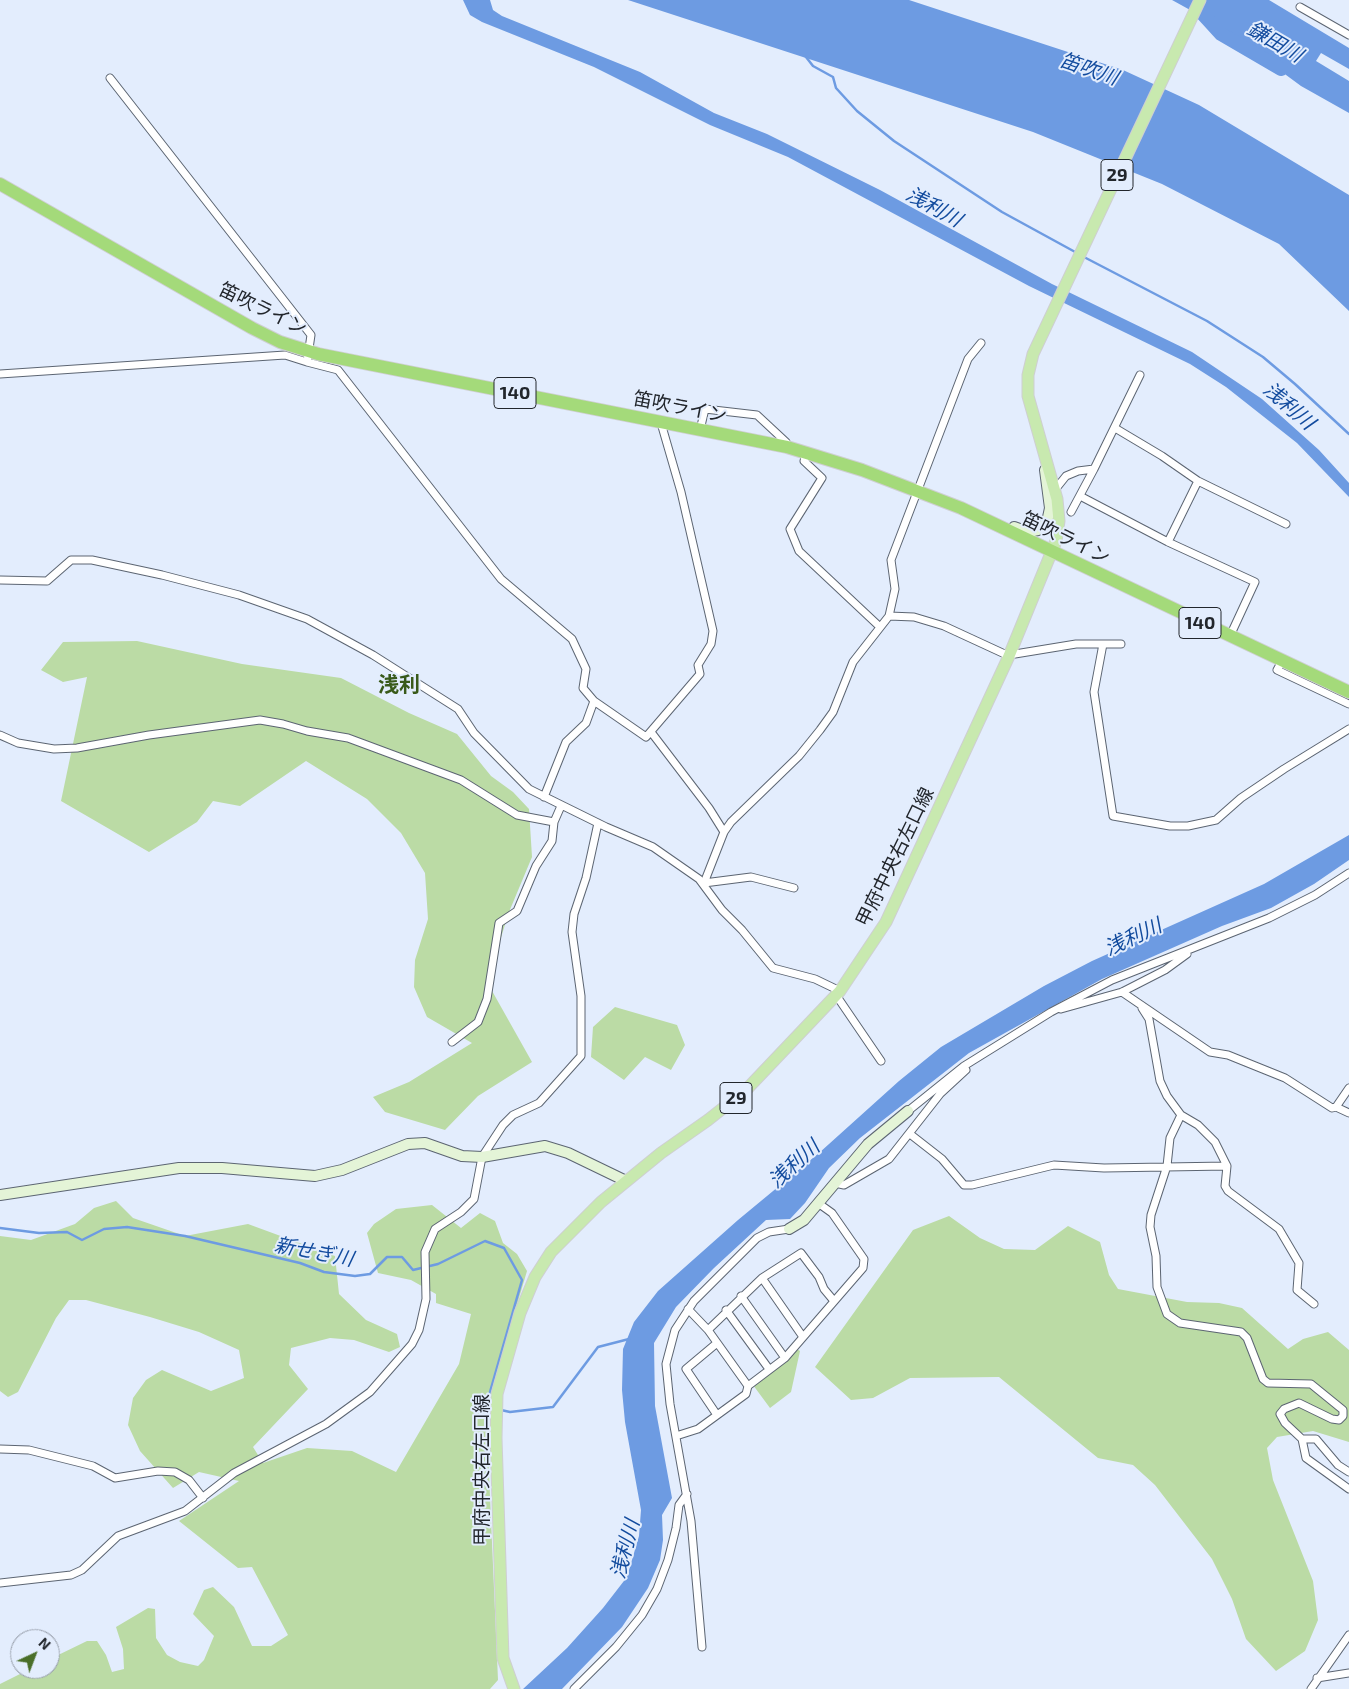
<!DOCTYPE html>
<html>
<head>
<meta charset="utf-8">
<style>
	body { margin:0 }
	#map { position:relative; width:1349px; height:1689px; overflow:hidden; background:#e3edfd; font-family:"Exo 2",sans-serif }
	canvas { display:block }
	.north { position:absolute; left:10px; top:1629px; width:50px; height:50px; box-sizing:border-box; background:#e3edfd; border:1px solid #969da9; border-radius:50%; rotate:43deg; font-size:14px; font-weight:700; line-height:20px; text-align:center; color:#22262c }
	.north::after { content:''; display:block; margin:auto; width:18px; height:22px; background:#4a6f29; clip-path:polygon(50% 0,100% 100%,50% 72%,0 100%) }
</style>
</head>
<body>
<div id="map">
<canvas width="1349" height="1689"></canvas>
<div class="north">N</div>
</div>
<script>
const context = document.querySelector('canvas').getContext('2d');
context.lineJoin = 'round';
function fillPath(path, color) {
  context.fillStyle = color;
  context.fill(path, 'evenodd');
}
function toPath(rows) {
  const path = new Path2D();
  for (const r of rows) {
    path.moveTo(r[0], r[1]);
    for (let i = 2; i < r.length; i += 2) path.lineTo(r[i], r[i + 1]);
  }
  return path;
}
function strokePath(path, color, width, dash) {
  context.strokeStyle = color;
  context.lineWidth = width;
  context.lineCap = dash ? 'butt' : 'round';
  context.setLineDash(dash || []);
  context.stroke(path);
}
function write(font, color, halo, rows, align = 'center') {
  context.font = font + ' "Exo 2","Noto Sans JP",sans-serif';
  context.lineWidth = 4;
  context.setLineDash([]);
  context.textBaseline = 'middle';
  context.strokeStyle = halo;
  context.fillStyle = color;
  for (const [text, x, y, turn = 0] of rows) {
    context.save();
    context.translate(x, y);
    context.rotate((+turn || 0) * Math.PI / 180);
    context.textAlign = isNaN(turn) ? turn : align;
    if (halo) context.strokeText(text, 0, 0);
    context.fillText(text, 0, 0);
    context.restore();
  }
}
fillPath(toPath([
	[137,641,242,664,341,678,409,713,457,734,491,776,513,792,529,809,532,857,509,912,487,982,532,1062,478,1096,445,1130,385,1112,373,1097,409,1082,472,1043,427,1017,414,987,415,960,428,919,425,873,401,833,367,799,306,761,240,806,213,801,197,822,149,852,61,801,87,677,63,682,41,670,63,642],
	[615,1007,677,1025,685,1045,671,1070,645,1057,624,1080,591,1057,593,1027],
	[116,1201,133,1218,185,1236,248,1224,335,1256,339,1294,366,1320,397,1334,400,1347,389,1352,354,1340,330,1338,291,1348,289,1365,308,1389,253,1447,263,1463,307,1448,352,1451,396,1472,459,1364,471,1314,436,1303,436,1294,411,1280,378,1273,367,1233,374,1224,396,1209,432,1205,461,1228,480,1213,495,1221,503,1243,517,1254,527,1271,484,1415,488,1451,498,1680,490,1689,0,1689,0,1684,30,1669,50,1669,50,1659,87,1641,97,1641,106,1655,112,1672,124,1669,123,1649,116,1627,148,1608,155,1609,156,1638,167,1655,180,1662,198,1666,204,1660,214,1636,193,1614,204,1590,213,1587,234,1607,252,1646,271,1646,288,1635,252,1567,238,1568,179,1521,239,1481,199,1472,173,1488,140,1451,128,1425,133,1398,146,1380,162,1370,211,1391,244,1378,239,1350,199,1332,150,1317,86,1300,69,1300,56,1318,18,1392,8,1397,0,1391,0,1236,31,1240,75,1224,94,1208],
	[949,1216,980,1238,1004,1249,1035,1250,1068,1226,1100,1242,1109,1275,1118,1289,1187,1302,1219,1303,1242,1308,1288,1349,1303,1339,1328,1332,1349,1350,1349,1442,1313,1431,1277,1437,1267,1448,1273,1480,1313,1581,1318,1620,1305,1651,1276,1671,1246,1639,1232,1599,1212,1559,1155,1485,1133,1465,1098,1458,999,1377,910,1378,873,1398,851,1400,815,1367,913,1230],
	[797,1349,800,1351,791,1392,770,1408,753,1385]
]), '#bbdba5');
fillPath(toPath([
	[463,0,490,0,493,10,502,16,640,72,714,113,767,134,880,190,1052,284,1192,352,1262,399,1319,450,1349,483,1349,497,1297,443,1226,387,1190,364,1029,286,788,157,710,125,594,67,482,22,470,15],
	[628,0,909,0,1123,70,1199,105,1349,195,1349,311,1279,244,1162,184,1033,132],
	[1172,0,1269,0,1349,48,1349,69,1321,53,1316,61,1349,81,1349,113,1301,86,1221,27],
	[1349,835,1349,860,1314,884,1271,908,1222,926,1102,979,969,1053,860,1138,829,1168,805,1203,790,1219,766,1220,714,1268,676,1307,654,1343,655,1406,672,1498,662,1515,663,1540,660,1560,648,1588,622,1627,562,1689,523,1689,567,1648,603,1608,627,1577,639,1536,641,1510,625,1422,622,1390,623,1349,634,1322,658,1291,738,1220,819,1153,899,1081,941,1047,1044,986,1092,961,1264,884]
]), '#6d9be2');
strokePath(toPath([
	[806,57,813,66,833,77,836,88,857,111,894,141,1002,212,1077,253],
	[1082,256,1207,321,1263,357,1295,384,1349,434],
	[0,1228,39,1233,67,1232,82,1240,104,1229,127,1227,185,1236,300,1263,324,1272,355,1276,370,1274,387,1257,402,1257,413,1270,438,1264,485,1241,504,1248,522,1280,486,1406,493,1408],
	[501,1410,510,1412,553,1407,598,1347,629,1339]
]), '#6d9be2', 2.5);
strokePath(toPath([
	[1190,0,1221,34,1281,69]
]), '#6d9be2', 14);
const street = toPath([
	[1300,7,1349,35],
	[307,362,338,370,501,579,572,639,586,669,583,688,594,701,646,737,700,674,698,665,711,644,713,631,681,492,661,423],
	[0,374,285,355,307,362,311,335,110,78],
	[1115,428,1162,456,1198,481,1286,524],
	[700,430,705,409,757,415,786,442,787,447],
	[806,453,804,461,822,478,790,529,799,551,880,627],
	[1094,469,1140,375],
	[1054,491,1066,476,1078,471,1094,469,1071,512],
	[1080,496,1168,542,1255,582,1230,636],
	[1168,542,1198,481],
	[0,580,47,581,71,560,92,560,162,575,239,595,307,619,373,655,458,709,474,733,529,789,606,827,653,847,699,879,722,910,742,930,773,968,815,979,840,991],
	[889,616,914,617,944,626,1009,656],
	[1103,644,1094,692,1113,816,1170,826,1188,826,1216,820,1241,798,1284,769,1349,729],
	[1010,653,1015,654,1076,644,1121,644],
	[1282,661,1277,670,1349,704],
	[651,732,709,808,724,832],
	[0,735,18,743,54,749,77,748,149,735,260,720,283,724,307,731,348,738,461,780,517,815,554,822],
	[544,797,566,742,586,723,594,701],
	[704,883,724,832,731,822,799,756,820,730,833,712,853,662,889,616,895,589,891,560,968,359,981,343],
	[704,883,751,877,794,888],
	[1122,992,1210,1052,1228,1055,1285,1078,1332,1108,1336,1107,1349,1113],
	[836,995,881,1061],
	[1142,1008,1149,1019,1160,1081,1167,1096,1181,1115,1198,1125,1215,1142,1227,1166,1225,1186,1228,1191,1279,1229,1299,1263,1297,1290,1314,1304],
	[1061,1009,1122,992,1165,970,1187,954],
	[452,1042,478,1022,487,999,499,923,517,911,536,866,552,841,554,822,561,806],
	[1336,1107,1349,1088],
	[908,1111,964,1066,1051,1012,1112,980,1269,918,1315,895,1349,873],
	[1181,1115,1170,1138,1167,1166,1151,1215,1150,1227,1156,1256,1157,1287,1167,1314,1180,1323,1241,1332,1247,1338,1263,1379,1268,1383,1311,1384,1343,1410,1343,1416,1339,1420,1332,1419,1299,1403,1284,1409,1280,1414,1285,1423,1302,1439,1306,1458,1349,1489],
	[910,1134,942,1159,964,1185,972,1185,1054,1165,1104,1168,1227,1166],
	[835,1183,844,1185,889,1159,940,1094,966,1070,964,1066],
	[762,1278,803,1337],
	[741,1296,785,1358],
	[726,1310,769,1369],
	[708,1330,762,1278,801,1253,819,1277,824,1289,834,1301],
	[717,1343,686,1369,717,1415],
	[748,1386,785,1358,863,1268,864,1259,832,1213,818,1203],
	[676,1436,698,1429,746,1394,748,1386,708,1330,688,1309],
	[1302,1439,1316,1439,1338,1465,1349,1472],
	[0,1449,29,1450,93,1466,115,1478,158,1471,175,1472,189,1480,203,1498],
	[0,1583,71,1575,82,1570,118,1536,185,1511,234,1473,326,1424,370,1392,412,1344,419,1330,426,1299,425,1252,435,1229,461,1212,474,1199,482,1157,503,1125,513,1115,539,1103,581,1056,581,996,572,932,574,914,586,878,598,823],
	[702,1647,691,1521,670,1404,666,1364,675,1330,694,1301,757,1238,769,1232,789,1229],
	[1317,1678,1349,1673],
	[574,1689,616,1647,642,1615,657,1589,668,1560,676,1528,679,1505,687,1494],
	[1311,1689,1349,1635]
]);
const secondary = toPath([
	[1014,527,1028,532,1038,530,1047,522,1050,508,1045,470],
	[0,1195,179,1168,222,1168,315,1176,342,1170,408,1144,425,1143,462,1156,482,1157,545,1146,568,1153,626,1181],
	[789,1229,804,1220,868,1144,908,1111]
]);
const primary = toPath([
	[514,1689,503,1658,496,1438,497,1394,520,1313,535,1277,551,1252,601,1202,661,1153,708,1120,746,1090,840,991,886,922,1009,656,1056,541,1059,521,1057,499,1028,396,1028,375,1033,354,1200,0]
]);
const highway = toPath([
	[0,184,252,328,280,342,318,354,787,447,862,470,961,508,1349,692]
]);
strokePath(street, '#5c6572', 9);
strokePath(secondary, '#5c6572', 12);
strokePath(primary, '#cecfd1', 13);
strokePath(highway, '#cecfd1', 14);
strokePath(street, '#fff', 7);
strokePath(secondary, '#e4f4d7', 10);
strokePath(primary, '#c8e9af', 11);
strokePath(highway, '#a4da7a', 12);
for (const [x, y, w] of [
	[1117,175,32],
	[515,393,42],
	[1200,623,42],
	[736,1098,32]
]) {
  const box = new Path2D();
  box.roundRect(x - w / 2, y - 15.5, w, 31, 4);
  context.fillStyle = '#e3edfd';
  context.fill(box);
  strokePath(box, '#22262c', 1);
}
write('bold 18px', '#22262c', null, [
	["29",1117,175],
	["140",515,393],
	["140",1200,623],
	["29",736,1098]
]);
write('19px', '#22262c', '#e3edfd', [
	["笛吹ライン",263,309,26],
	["笛吹ライン",680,407,11],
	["笛吹ライン",1066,538,26],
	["甲府中央右左口線",895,857,-64],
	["甲府中央右左口線",482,1470,-90]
]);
write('italic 20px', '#124b9e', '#e3edfd', [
	["鎌田川",1275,42,30],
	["笛吹川",1089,69,19],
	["浅利川",934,207,29],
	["浅利川",1289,406,41],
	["浅利川",1133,937,-25],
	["浅利川",794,1164,-42],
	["新せぎ川",314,1252,11],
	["浅利川",625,1549,-75]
]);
write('bold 21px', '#395a1a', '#e3edfd', [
	["浅利",399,685]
]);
</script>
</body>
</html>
